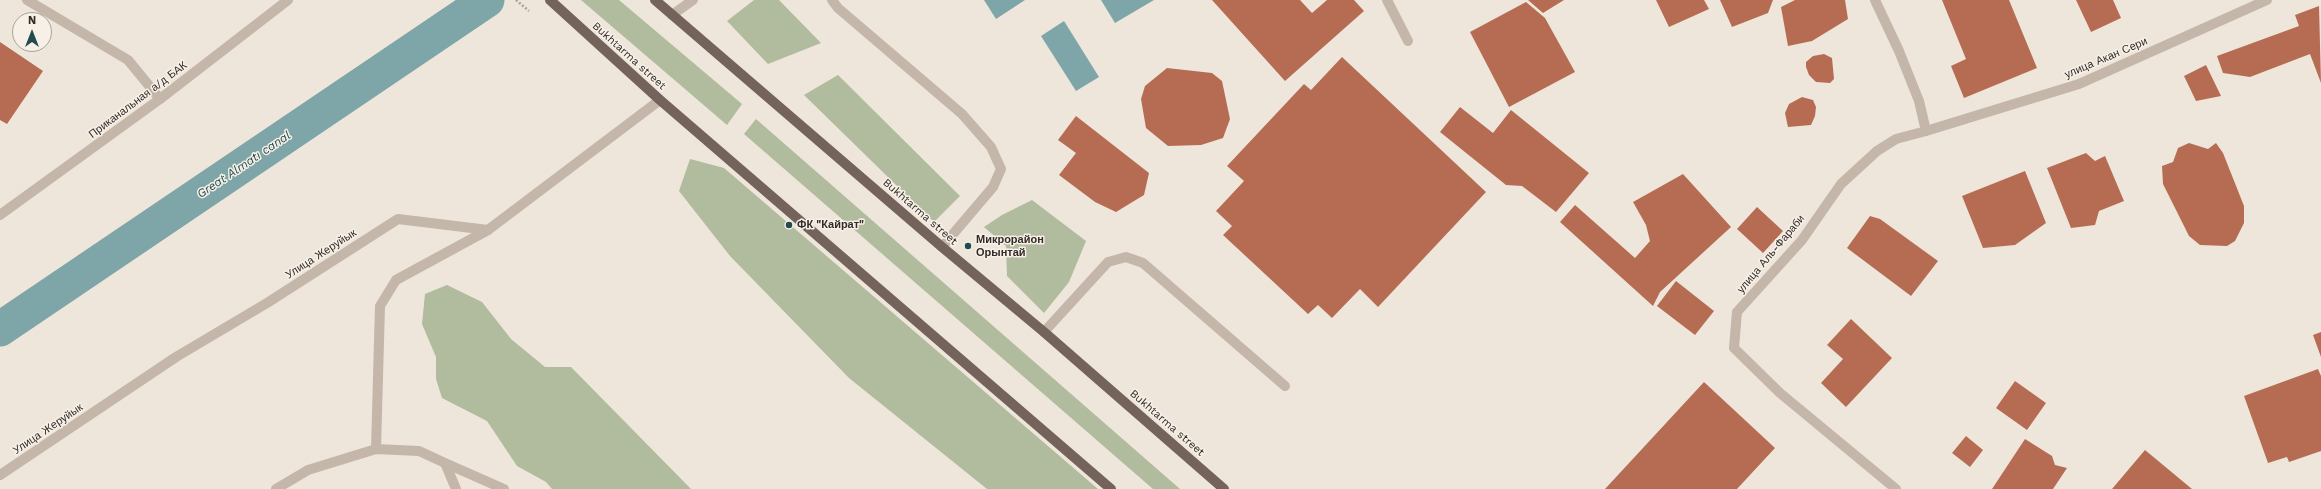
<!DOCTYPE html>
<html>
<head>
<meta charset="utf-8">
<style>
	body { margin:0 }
	#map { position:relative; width:2321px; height:489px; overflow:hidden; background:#eee6db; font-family:"Work Sans",sans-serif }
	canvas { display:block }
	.north { position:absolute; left:12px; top:12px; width:40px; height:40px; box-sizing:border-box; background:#f6f0e7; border:1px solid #a8a19b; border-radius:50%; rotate:0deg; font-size:11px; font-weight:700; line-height:16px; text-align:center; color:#332b28 }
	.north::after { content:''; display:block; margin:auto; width:14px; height:18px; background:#234b4f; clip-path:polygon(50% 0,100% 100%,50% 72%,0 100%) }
</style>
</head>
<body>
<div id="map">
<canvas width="2321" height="489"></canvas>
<div class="north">N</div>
</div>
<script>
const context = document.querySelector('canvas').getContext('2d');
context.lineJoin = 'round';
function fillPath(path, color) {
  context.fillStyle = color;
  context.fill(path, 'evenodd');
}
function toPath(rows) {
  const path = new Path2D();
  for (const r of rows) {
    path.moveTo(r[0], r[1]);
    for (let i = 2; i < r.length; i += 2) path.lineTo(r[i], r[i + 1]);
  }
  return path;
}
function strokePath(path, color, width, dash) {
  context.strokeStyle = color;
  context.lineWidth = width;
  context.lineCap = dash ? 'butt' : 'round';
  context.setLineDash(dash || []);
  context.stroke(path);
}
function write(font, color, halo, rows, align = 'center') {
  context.font = font + ' "Work Sans",sans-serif';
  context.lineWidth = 3;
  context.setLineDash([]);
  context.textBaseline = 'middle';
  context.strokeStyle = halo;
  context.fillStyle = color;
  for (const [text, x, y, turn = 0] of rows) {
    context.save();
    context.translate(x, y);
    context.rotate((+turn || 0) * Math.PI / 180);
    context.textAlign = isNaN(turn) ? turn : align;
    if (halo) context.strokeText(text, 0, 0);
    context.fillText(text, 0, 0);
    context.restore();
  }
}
fillPath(toPath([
	[581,0,619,0,742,104,727,125],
	[754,0,779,0,821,43,768,64,727,21],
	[838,75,960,196,934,222,804,95],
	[756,119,1180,489,1153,489,744,134],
	[690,159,724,168,1098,489,987,489,849,378,730,256,679,191],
	[1032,200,1086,241,1069,282,1044,313,1007,276,1006,246,984,227,1002,215],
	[447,285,482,302,511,339,545,367,571,367,691,489,552,489,546,482,517,466,487,421,442,398,436,379,436,357,422,324,425,294]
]), '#b1bb9d');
fillPath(toPath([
	[984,0,1025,0,996,19],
	[1101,0,1154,0,1115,23],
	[1064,21,1099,77,1076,91,1041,36]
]), '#7ea5a7');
strokePath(toPath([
	[0,329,487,0]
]), '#7ea5a7', 35);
fillPath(toPath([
	[1212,0,1300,0,1312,13,1327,0,1354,0,1364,11,1285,81],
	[1528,0,1564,0,1543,13],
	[1656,0,1704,0,1709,9,1669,27],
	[1720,0,1773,0,1768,13,1732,27],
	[1795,0,1845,0,1848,19,1812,41,1788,46,1781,7],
	[1942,0,2009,0,2037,68,1964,98,1951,66,1966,59],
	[2076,0,2113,0,2121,18,2091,32],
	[1526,2,1545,18,1575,72,1509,107,1470,32],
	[2319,6,2321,83,2310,54,2250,77,2223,73,2217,56,2299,26,2295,15],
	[0,42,43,71,7,124,0,120],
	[1824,54,1832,58,1834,79,1830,83,1816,82,1809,75,1806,67,1806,62,1813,56],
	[1342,57,1486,192,1378,307,1360,289,1332,318,1318,305,1308,314,1223,235,1232,226,1216,211,1244,181,1227,166,1304,84,1311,90],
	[2206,65,2221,96,2196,101,2184,76],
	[1167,68,1212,73,1222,81,1230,119,1223,138,1201,145,1168,146,1146,128,1141,99,1145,86],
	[1802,97,1813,100,1816,107,1815,116,1811,125,1788,127,1785,113,1789,104],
	[1460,107,1493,133,1511,110,1589,173,1556,212,1522,186,1506,185,1440,132],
	[1076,116,1149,173,1144,195,1116,212,1095,202,1059,175,1076,153,1058,140],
	[2189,143,2208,149,2216,143,2223,153,2244,206,2244,223,2235,241,2227,246,2200,245,2189,236,2163,184,2162,166,2173,162,2178,148],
	[2086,153,2095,161,2105,156,2124,201,2099,211,2095,225,2071,228,2047,168],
	[2025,171,2046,223,2015,245,1983,248,1962,196],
	[1683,174,1731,227,1660,292,1653,306,1560,222,1575,205,1635,258,1650,241,1646,225,1633,202],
	[1757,207,1783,231,1763,253,1737,229],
	[1870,216,1880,219,1938,261,1911,296,1847,248],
	[1676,281,1714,311,1695,335,1657,306],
	[1851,319,1892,358,1846,407,1821,383,1843,359,1827,345],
	[2321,332,2321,357,2313,335],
	[2318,369,2321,376,2321,451,2289,462,2287,457,2268,463,2244,396],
	[2015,381,2046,403,2027,430,1996,408],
	[1704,382,1775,448,1737,489,1605,489],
	[1966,436,1983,450,1970,467,1952,453],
	[2025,439,2052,456,2055,465,2067,468,2053,489,1992,489],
	[2145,450,2192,489,2112,489]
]), '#b66c52');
strokePath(toPath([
	[516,0,529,11]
]), '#b0a093', 2.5, [2, 2]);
strokePath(toPath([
	[27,0,128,60,160,99],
	[832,0,838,8,962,114,991,147,1001,169,993,187,942,247],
	[1044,332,1108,262,1126,257,1143,263,1285,386],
	[376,449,380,306,396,280,488,230],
	[445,463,504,489],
	[276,489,308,470,376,449,419,451,445,463,456,489]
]), '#c4b6a9', 10);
strokePath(toPath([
	[1387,0,1408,41],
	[1875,0,1899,51,1919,101,1926,131,1896,139,1877,151,1841,184,1802,240,1737,312,1734,348,1780,393,1896,489],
	[672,15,693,0],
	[1926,131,2079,84,2267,0],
	[0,475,176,357,267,303,398,219,488,230,660,100]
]), '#c4b6a9', 10);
strokePath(toPath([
	[0,215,160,99,288,0]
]), '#c4b6a9', 10);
strokePath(toPath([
	[550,0,660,100,1111,489],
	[655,0,942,247,1044,332,1224,489]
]), '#73635b', 10);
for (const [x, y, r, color] of [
	[789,225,4,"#234b4f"],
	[968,246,4,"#234b4f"]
]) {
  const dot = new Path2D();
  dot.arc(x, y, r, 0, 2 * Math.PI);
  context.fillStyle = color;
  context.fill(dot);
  strokePath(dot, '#f6f0e7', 1.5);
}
write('11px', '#332b28', '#f6f0e7', [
	["Bukhtarma street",629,56,42],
	["улица Акан Сери",2106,58,-23],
	["Приканальная а/д БАК",138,100,-37],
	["Bukhtarma street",920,212,41],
	["Улица Жеруйык",321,254,-33],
	["улица Аль-Фараби",1771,254,-50],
	["Bukhtarma street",1167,423,41],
	["Улица Жеруйык",48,429,-34]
]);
write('bold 11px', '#332b28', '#f6f0e7', [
	["ФК \"Кайрат\"",797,225],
	["Микрорайон",976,240],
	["Орынтай",976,253]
], 'left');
write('italic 12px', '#234b4f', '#f6f0e7', [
	["Great Almatı canal",244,165,-34]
]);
</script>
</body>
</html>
